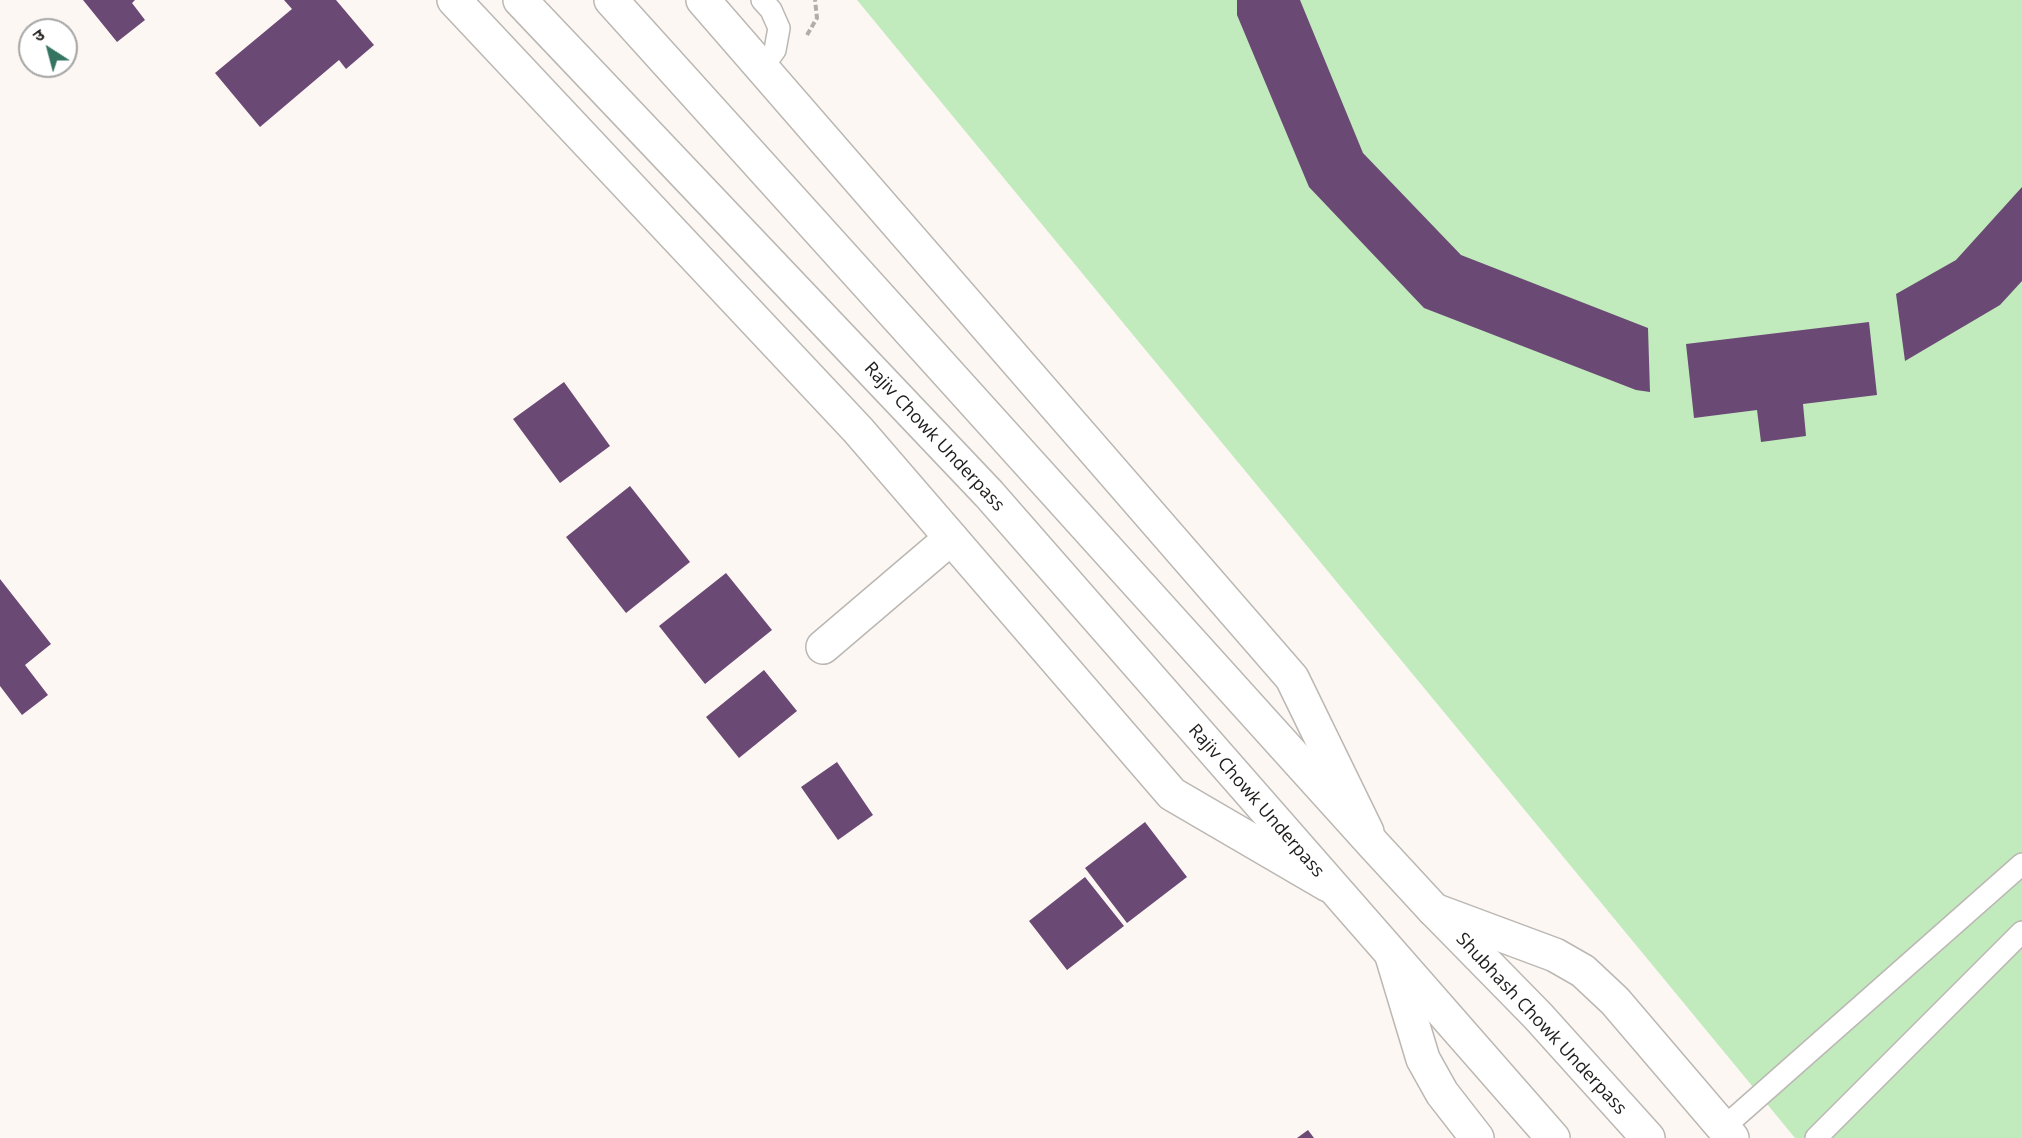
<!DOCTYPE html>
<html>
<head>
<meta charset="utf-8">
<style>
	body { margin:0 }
	#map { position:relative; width:2022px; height:1138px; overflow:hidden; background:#fcf7f3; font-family:"Open Sans","Noto Sans Devanagari",sans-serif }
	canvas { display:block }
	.north { position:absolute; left:18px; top:18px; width:60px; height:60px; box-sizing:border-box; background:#fff; border:2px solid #a5a5a4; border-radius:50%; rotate:324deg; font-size:16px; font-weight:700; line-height:24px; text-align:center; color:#1f1d1c }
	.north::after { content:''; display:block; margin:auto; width:21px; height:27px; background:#347461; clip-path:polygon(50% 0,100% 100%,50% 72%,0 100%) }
</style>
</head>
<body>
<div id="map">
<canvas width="2022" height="1138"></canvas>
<div class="north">उ</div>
</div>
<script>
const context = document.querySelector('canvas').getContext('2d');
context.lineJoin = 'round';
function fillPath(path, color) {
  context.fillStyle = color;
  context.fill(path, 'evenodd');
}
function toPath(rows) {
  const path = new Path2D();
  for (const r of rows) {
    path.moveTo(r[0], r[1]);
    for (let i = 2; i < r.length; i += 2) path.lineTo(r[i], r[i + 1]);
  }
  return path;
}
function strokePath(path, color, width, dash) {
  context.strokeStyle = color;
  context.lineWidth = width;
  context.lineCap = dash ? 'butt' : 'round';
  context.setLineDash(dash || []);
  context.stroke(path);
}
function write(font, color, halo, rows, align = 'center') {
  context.font = font + ' "Open Sans",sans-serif';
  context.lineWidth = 6;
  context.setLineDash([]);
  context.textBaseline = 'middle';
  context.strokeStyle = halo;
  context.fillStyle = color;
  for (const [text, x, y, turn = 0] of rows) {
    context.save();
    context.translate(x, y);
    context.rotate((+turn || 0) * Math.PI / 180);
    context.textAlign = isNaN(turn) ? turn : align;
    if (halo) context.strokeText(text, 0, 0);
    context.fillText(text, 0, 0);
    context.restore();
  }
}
fillPath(toPath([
	[857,0,2022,0,2022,1138,1795,1138]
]), '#c1ebbd');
fillPath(toPath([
	[83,0,135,0,132,3,145,20,117,42],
	[284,0,336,0,374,45,346,69,339,60,260,127,215,73,292,9],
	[1237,0,1300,0,1363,153,1461,255,1648,328,1650,392,1636,390,1424,308,1309,187,1237,15],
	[2022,187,2022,281,2000,305,1905,361,1896,294,1956,260],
	[1869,322,1877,395,1803,404,1806,436,1761,442,1757,410,1694,418,1686,344],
	[564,382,610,446,560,483,513,419],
	[630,486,690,562,626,613,566,537],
	[726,573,772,630,705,684,659,626],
	[0,579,51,644,25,665,48,695,22,715,0,686],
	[764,670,797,711,739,758,706,717],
	[837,762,873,815,838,840,801,787],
	[1145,822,1187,877,1127,923,1085,868],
	[1085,877,1124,926,1067,970,1029,921],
	[1308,1130,1314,1138,1297,1138]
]), '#6b4975');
const lane = toPath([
	[762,68,775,50,779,28,771,10,762,0],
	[1723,1128,2022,864],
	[1816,1138,2022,932]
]);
const street = toPath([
	[823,647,951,538]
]);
const secondary = toPath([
	[454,0,858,430,1172,794,1328,885],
	[703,0,1292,678,1367,832],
	[1434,910,1555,955,1583,971,1615,1001,1732,1138],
	[1392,956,1423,1059,1442,1093,1477,1138]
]);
const highway = toPath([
	[520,0,989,494,1553,1138],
	[611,0,1374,845,1434,910,1538,1016,1648,1138]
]);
strokePath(lane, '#bbb7b3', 24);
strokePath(street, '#bbb7b3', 36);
strokePath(secondary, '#bbb7b3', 36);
strokePath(highway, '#bbb7b3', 36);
strokePath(toPath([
	[807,35,817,18,815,0]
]), '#b1adaa', 4, [6, 3]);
strokePath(lane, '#fff', 21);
strokePath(street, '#fff', 33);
strokePath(secondary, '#fff', 33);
strokePath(highway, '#fff', 33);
write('18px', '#1f1d1c', '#fff', [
	["Rajiv Chowk Underpass",934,437,47],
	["Rajiv Chowk Underpass",1256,801,49],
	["Shubhash Chowk Underpass",1541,1024,47]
]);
</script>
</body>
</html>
